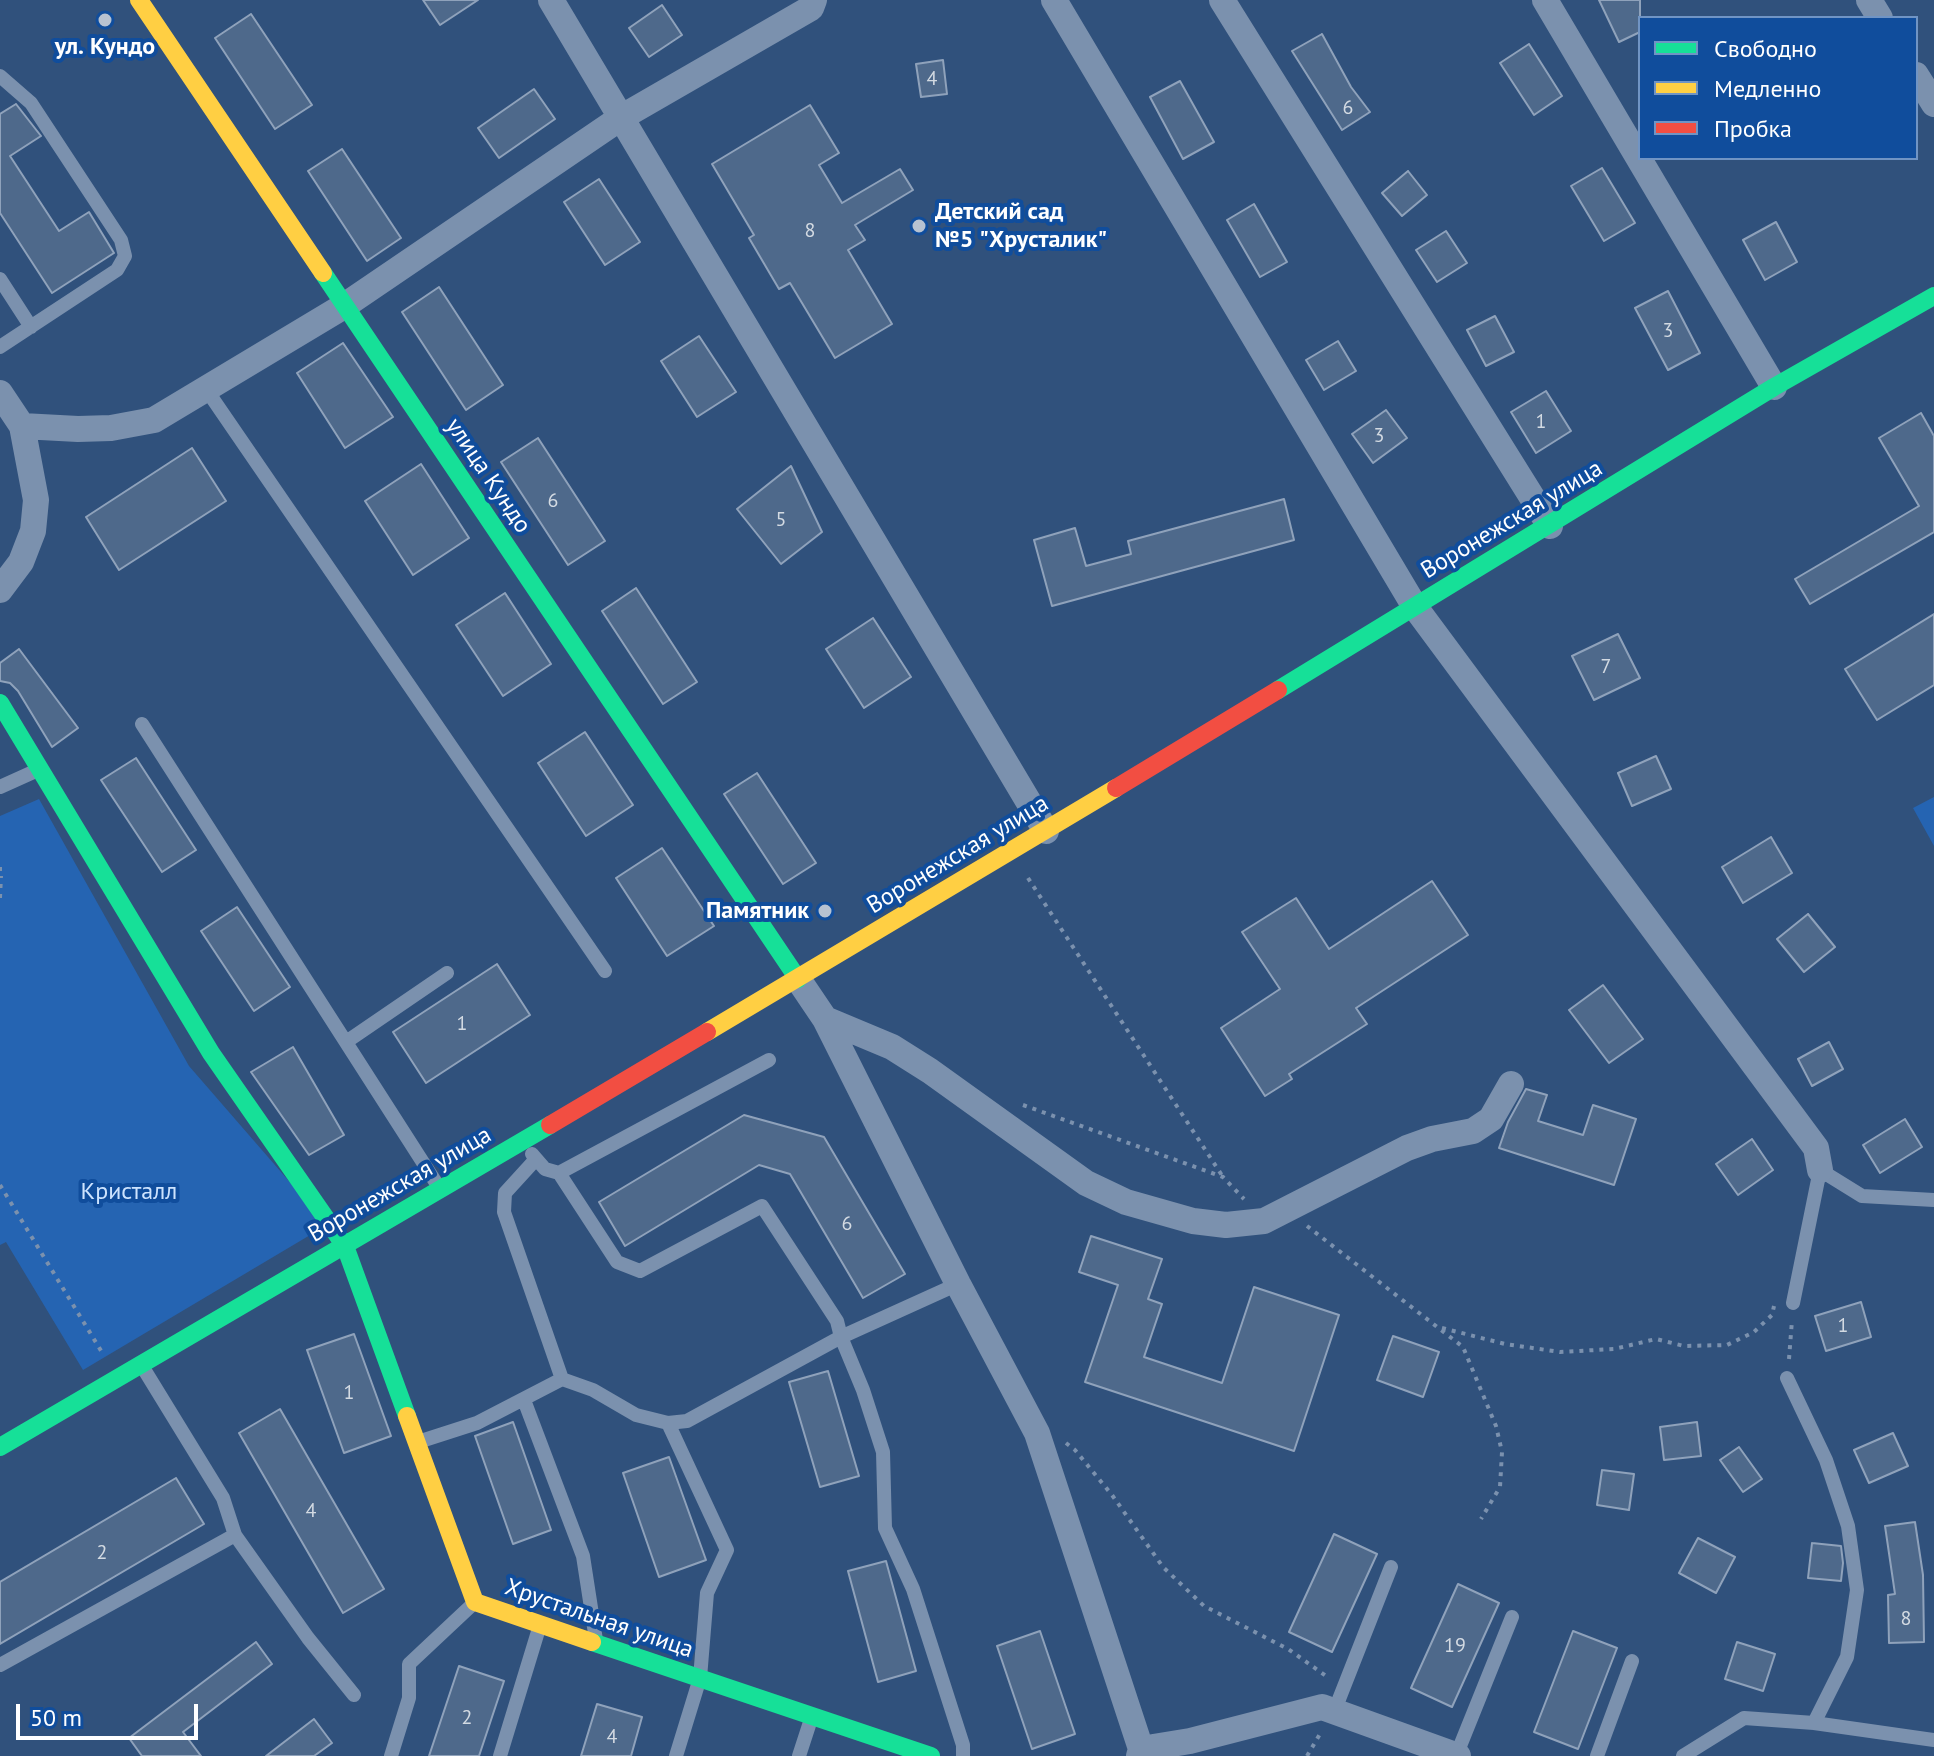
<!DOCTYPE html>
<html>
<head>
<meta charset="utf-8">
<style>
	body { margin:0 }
	#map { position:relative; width:1934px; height:1756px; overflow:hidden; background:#30517c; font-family:"PT Sans",sans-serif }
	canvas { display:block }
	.legend { position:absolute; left:1638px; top:16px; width:280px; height:144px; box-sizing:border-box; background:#104d9c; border:2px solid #7094c4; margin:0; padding:10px 14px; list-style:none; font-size:24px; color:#fff }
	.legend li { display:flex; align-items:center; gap:16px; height:40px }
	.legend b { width:40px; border:2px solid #7094c4 }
	.scale { position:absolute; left:16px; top:1704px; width:182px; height:36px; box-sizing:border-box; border:4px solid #fff; border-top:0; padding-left:10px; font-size:24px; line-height:28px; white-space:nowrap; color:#fff; -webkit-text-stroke:6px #104d9c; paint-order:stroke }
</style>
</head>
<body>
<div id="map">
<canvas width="1934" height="1756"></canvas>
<ul class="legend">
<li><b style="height:10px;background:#16e098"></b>Свободно</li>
<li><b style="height:10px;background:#ffcf43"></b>Медленно</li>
<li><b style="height:10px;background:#f24e42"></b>Пробка</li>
</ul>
<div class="scale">50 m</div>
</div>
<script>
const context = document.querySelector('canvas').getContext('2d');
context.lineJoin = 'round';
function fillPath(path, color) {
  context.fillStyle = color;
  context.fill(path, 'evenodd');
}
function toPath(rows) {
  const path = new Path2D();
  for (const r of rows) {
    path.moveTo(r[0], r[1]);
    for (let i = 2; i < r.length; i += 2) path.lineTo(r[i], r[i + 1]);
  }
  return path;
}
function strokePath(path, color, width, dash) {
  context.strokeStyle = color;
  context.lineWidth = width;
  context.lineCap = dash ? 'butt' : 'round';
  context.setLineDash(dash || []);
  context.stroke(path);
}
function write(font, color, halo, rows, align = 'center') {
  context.font = font + ' "PT Sans",sans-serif';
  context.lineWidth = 8;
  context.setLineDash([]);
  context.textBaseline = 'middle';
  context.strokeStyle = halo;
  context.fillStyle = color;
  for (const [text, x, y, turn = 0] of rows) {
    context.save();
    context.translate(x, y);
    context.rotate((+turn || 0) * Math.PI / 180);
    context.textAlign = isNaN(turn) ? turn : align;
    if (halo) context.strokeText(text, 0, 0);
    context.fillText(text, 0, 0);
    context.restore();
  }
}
fillPath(toPath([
	[1934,797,1934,846,1913,808],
	[39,799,189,1066,327,1225,83,1370,6,1242,0,1245,0,816]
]), '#2564b2');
const building = toPath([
	[423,0,478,0,440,25,423,0],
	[1599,0,1640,0,1640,32,1619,42,1599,0],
	[662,5,682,35,649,57,629,28,662,5],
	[251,14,312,105,275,129,215,38,251,14],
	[1322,34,1351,87,1370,112,1342,130,1292,51,1322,34],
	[1529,44,1562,96,1534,115,1500,63,1529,44],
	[943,60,947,94,921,97,916,64,943,60],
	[1180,81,1214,142,1183,159,1150,97,1180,81],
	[534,89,555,119,499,158,478,128,534,89],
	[16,104,41,136,10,156,59,231,89,212,114,253,52,293,0,213,0,114,16,104],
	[810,105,839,153,819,165,842,203,900,169,913,190,855,225,865,240,848,250,892,324,835,358,790,283,779,289,749,238,754,235,712,164,810,105],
	[342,149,401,238,367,261,308,171,342,149],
	[1602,168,1635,223,1604,241,1571,186,1602,168],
	[1408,171,1427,195,1402,216,1382,193,1408,171],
	[599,179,640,242,605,265,564,202,599,179],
	[1254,204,1287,262,1260,277,1227,220,1254,204],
	[1776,222,1797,262,1765,280,1743,240,1776,222],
	[1446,231,1467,263,1437,282,1416,250,1446,231],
	[439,287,503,385,466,410,402,312,439,287],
	[1668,291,1700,353,1668,370,1635,308,1668,291],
	[1495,316,1514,352,1486,366,1467,330,1495,316],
	[699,336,736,392,697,417,661,361,699,336],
	[1338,341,1356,371,1324,390,1306,360,1338,341],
	[343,343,393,417,345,448,297,373,343,343],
	[1546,391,1571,431,1536,453,1511,412,1546,391],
	[1386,410,1407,438,1373,463,1352,434,1386,410],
	[1921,413,1934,436,1934,532,1810,604,1795,579,1919,506,1879,438,1921,413],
	[538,438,605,541,568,565,501,462,538,438],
	[192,448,226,501,119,570,86,517,192,448],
	[421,464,469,538,413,575,365,501,421,464],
	[791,466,822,532,781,564,737,509,791,466],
	[1284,499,1294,540,1052,606,1034,540,1075,528,1086,566,1131,554,1128,541,1284,499],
	[636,588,697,682,663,704,602,611,636,588],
	[505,593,551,664,503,696,456,625,505,593],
	[1934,614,1934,685,1877,720,1845,669,1934,614],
	[873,618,911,677,864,708,826,649,873,618],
	[1618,634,1640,678,1594,700,1572,656,1618,634],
	[19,649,78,728,52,747,18,691,10,683,0,681,0,663,19,649],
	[585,732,633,805,586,836,538,763,585,732],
	[1656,756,1671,789,1632,806,1618,773,1656,756],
	[136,758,196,850,162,872,101,780,136,758],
	[757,773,816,863,783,884,724,794,757,773],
	[1771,837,1792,873,1743,903,1722,867,1771,837],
	[662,848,714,926,667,956,616,878,662,848],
	[1432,881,1468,935,1356,1008,1367,1024,1289,1074,1292,1079,1265,1096,1221,1028,1280,989,1242,932,1296,898,1329,949,1432,881],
	[237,907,290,987,254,1011,201,931,237,907],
	[1808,914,1835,947,1804,972,1777,939,1808,914],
	[497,964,530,1015,426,1083,393,1032,497,964],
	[1603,985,1643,1039,1609,1063,1569,1010,1603,985],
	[1829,1042,1843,1069,1812,1086,1798,1059,1829,1042],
	[293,1047,344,1135,309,1155,251,1072,293,1047],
	[1526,1089,1547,1095,1538,1121,1583,1135,1593,1105,1636,1119,1614,1185,1499,1148,1508,1122,1526,1089],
	[744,1115,824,1137,905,1274,863,1298,790,1174,759,1165,625,1246,599,1202,744,1115],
	[1905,1119,1922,1147,1880,1173,1863,1145,1905,1119],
	[1752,1139,1773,1170,1738,1195,1716,1164,1752,1139],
	[1091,1236,1162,1259,1148,1299,1162,1304,1144,1357,1222,1383,1254,1287,1339,1315,1294,1451,1085,1382,1118,1285,1079,1272,1091,1236],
	[1861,1302,1871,1337,1826,1351,1815,1316,1861,1302],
	[354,1334,391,1436,344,1453,307,1350,354,1334],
	[1393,1336,1439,1352,1423,1397,1377,1380,1393,1336],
	[828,1371,859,1476,820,1487,789,1382,828,1371],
	[280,1409,384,1589,343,1613,239,1433,280,1409],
	[513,1422,551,1530,513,1544,475,1436,513,1422],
	[1697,1422,1701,1456,1664,1460,1660,1427,1697,1422],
	[1893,1433,1908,1466,1869,1483,1854,1450,1893,1433],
	[1739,1447,1762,1479,1743,1492,1720,1460,1739,1447],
	[669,1457,706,1560,659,1577,623,1473,669,1457],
	[1602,1470,1634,1474,1629,1510,1597,1505,1602,1470],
	[176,1478,204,1524,0,1644,0,1582,176,1478],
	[1915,1522,1923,1575,1924,1642,1889,1643,1888,1595,1895,1594,1885,1526,1915,1522],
	[1334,1534,1377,1554,1332,1652,1289,1632,1334,1534],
	[1698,1538,1735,1557,1716,1593,1679,1573,1698,1538],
	[1812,1543,1841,1546,1843,1563,1841,1581,1808,1578,1812,1543],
	[886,1561,916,1671,878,1682,848,1571,886,1561],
	[1458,1584,1499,1603,1452,1707,1411,1688,1458,1584],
	[1040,1631,1075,1734,1032,1749,997,1646,1040,1631],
	[1573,1631,1617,1648,1578,1749,1534,1732,1573,1631],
	[256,1642,272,1664,183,1732,201,1756,142,1756,129,1738,256,1642],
	[1737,1642,1775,1654,1763,1691,1725,1679,1737,1642],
	[459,1666,504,1681,479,1756,429,1756,459,1666],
	[597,1704,642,1717,631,1756,581,1756,597,1704],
	[314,1719,332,1743,314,1756,266,1756,314,1719]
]);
fillPath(building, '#4e698b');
strokePath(building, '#8fa2bb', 2);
strokePath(toPath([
	[0,867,0,877],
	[1028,878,1223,1177],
	[0,898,1,876],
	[1023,1105,1223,1177,1244,1199],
	[0,1185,103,1354],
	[1307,1226,1463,1347,1496,1426,1502,1452,1500,1487,1481,1519],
	[1442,1328,1505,1344,1560,1352,1614,1349,1656,1339,1684,1346,1727,1345,1754,1332,1772,1315,1774,1306],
	[1789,1359,1792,1320],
	[1066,1443,1075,1450,1112,1495,1163,1567,1204,1606,1288,1649,1329,1678],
	[1307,1756,1320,1734]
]), '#7b91ae', 4, [4, 6]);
strokePath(toPath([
	[0,76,31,103,121,240,125,256,117,270,0,347],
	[0,279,31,327],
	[206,389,605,971],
	[142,724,440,1189],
	[0,787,40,769],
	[346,1042,447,973],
	[532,1154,545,1169,559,1173,769,1060],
	[536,1159,505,1193,504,1212,562,1379,593,1390,636,1415,668,1423,687,1421,841,1337,837,1321,762,1206,640,1271,617,1262,559,1173],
	[958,1284,841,1337,863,1390,883,1452,885,1528,913,1589,963,1745,963,1756],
	[1793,1303,1820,1170,1862,1196,1934,1200],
	[142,1366,223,1498,235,1535],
	[524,1400,583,1556,596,1640],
	[668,1423,727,1550,707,1593,700,1678,676,1756],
	[418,1442,477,1423,562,1379],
	[0,1665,235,1535,308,1638,354,1695],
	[1334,1712,1391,1567],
	[1814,1723,1934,1740],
	[391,1756,409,1698,409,1664,474,1603],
	[500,1756,540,1625],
	[799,1756,812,1716],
	[1456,1756,1512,1617],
	[1597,1756,1632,1661],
	[1683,1756,1744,1718,1814,1723,1847,1657,1857,1590,1848,1526,1826,1460,1787,1378]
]), '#7b91ae', 14);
strokePath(toPath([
	[551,0,1046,831],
	[1054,0,1415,607,1816,1148,1820,1170],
	[1222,0,1550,526],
	[1545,0,1774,387],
	[1869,0,1880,18],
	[1916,75,1934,104],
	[0,393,22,426,78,429,111,428,154,420,344,306,622,117,811,8,814,0],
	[0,590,21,562,33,531,36,500,22,426],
	[798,979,825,1019,958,1284,1037,1433,1141,1749,1139,1756],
	[825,1019,892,1047,930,1071,1086,1183,1126,1202,1193,1221,1226,1225,1264,1221,1407,1148,1432,1139,1473,1131,1491,1119,1511,1084],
	[1141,1749,1190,1741,1322,1707,1458,1756]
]), '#7b91ae', 26);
strokePath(toPath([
	[323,273,798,979],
	[1278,690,1774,387,1934,296],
	[0,703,211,1053,345,1246,407,1416],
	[0,1447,550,1125],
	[592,1642,931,1756]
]), '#16e098', 18);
strokePath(toPath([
	[139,0,323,273],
	[707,1032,1116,788],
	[407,1416,475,1602,592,1642]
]), '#ffcf43', 18);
strokePath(toPath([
	[1116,788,1278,690],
	[550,1125,707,1032]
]), '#f24e42', 18);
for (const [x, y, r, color] of [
	[105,20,8,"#b7c2d1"],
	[919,226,8,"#b7c2d1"],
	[825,911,8,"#b7c2d1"]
]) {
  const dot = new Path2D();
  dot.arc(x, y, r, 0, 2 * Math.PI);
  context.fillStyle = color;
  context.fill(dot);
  strokePath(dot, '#104d9c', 3);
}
write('20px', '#d3dae2', null, [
	["4",932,79],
	["6",1348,108],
	["8",810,231],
	["3",1668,331],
	["1",1541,422],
	["3",1379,436],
	["6",553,501],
	["5",781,520],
	["7",1606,667],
	["1",462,1024],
	["6",847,1224],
	["1",1843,1326],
	["1",349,1393],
	["4",311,1511],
	["2",102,1553],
	["8",1906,1619],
	["19",1455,1646],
	["2",467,1718],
	["4",612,1737]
]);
write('bold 24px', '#fff', '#104d9c', [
	["ул. Кундо",105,47],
	["Детский сад",935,212,"left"],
	["№5 \"Хрусталик\"",935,240,"left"],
	["Памятник",809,911,"right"]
]);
write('24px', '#fff', '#104d9c', [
	["улица Кундо",488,476,56],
	["Воронежская улица",1512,520,-31],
	["Воронежская улица",958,855,-31],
	["Воронежская улица",400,1185,-30],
	["Хрустальная улица",599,1619,19]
]);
write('24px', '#cde3fe', '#104d9c', [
	["Кристалл",129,1192]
]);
</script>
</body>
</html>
